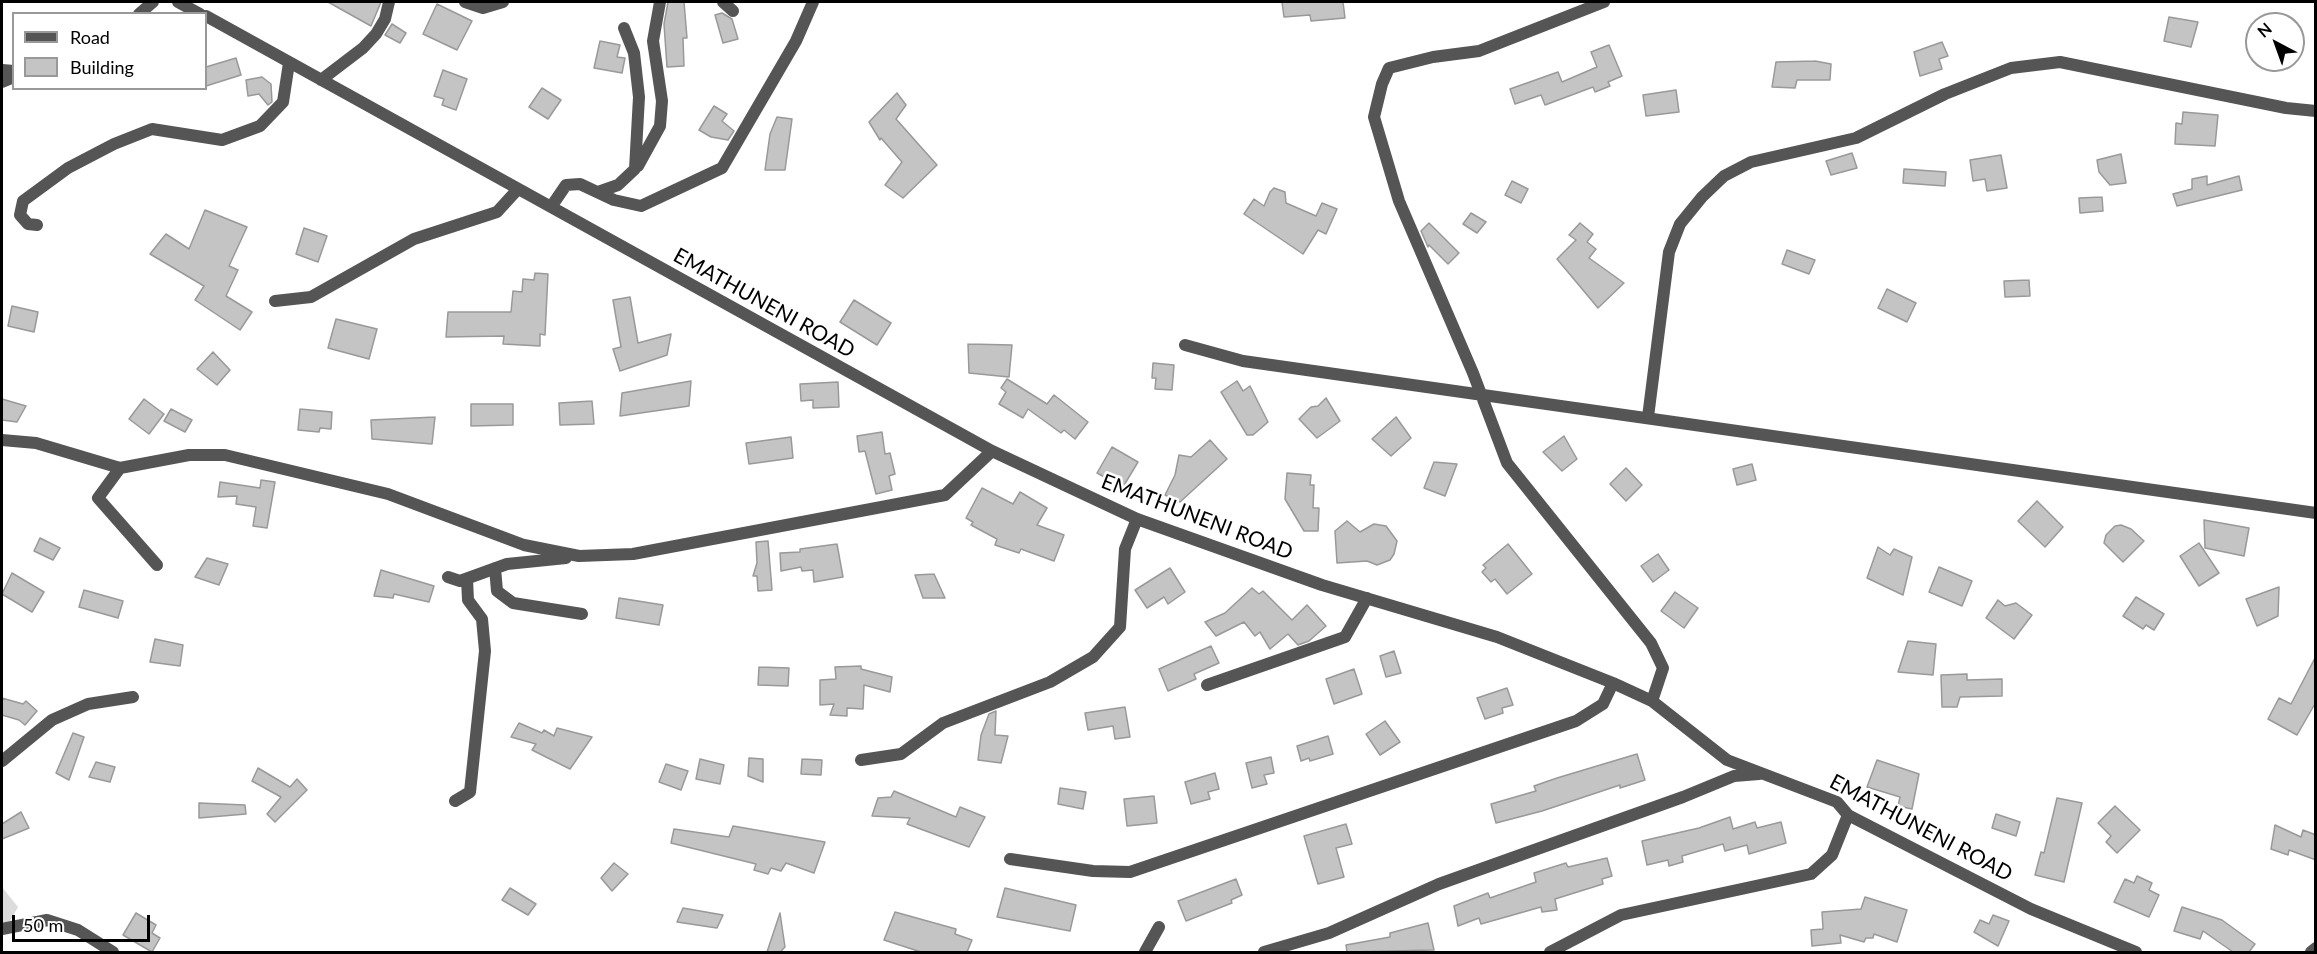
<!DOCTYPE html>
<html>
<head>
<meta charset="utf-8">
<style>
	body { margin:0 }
	#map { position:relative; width:2317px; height:954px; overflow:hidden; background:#fff; font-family:Lato,sans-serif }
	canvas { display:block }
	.frame { position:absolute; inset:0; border:3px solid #000; pointer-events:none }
	.legend { position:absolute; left:12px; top:12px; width:195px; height:78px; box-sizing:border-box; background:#fff; border:2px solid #999; margin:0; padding:8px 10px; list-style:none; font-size:18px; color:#000 }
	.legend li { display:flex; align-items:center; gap:12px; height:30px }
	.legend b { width:30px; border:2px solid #999 }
	.north { position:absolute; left:2245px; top:12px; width:60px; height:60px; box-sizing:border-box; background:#fff; border:2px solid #999; border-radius:50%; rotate:319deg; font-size:16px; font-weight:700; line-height:24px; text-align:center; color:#000 }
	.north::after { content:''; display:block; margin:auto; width:21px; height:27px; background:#000; clip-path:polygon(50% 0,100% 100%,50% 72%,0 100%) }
	.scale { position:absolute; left:12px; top:915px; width:138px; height:27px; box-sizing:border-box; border:3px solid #000; border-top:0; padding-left:8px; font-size:18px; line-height:21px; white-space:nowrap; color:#000; -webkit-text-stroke:4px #fff; paint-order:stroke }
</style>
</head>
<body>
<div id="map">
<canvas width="2317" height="954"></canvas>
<div class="frame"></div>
<ul class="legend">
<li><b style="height:8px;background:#555"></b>Road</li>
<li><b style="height:16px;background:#c4c4c4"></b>Building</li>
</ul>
<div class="north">N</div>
<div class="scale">50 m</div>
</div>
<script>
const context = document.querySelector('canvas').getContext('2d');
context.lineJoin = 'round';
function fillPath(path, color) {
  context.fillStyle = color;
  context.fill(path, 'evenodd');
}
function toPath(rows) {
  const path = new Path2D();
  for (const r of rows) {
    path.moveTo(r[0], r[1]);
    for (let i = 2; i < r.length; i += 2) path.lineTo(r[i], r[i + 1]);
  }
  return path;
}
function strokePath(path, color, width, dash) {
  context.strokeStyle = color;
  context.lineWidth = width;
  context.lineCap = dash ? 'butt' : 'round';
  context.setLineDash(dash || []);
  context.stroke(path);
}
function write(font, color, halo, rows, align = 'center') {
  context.font = font + ' Lato,sans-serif';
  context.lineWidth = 5;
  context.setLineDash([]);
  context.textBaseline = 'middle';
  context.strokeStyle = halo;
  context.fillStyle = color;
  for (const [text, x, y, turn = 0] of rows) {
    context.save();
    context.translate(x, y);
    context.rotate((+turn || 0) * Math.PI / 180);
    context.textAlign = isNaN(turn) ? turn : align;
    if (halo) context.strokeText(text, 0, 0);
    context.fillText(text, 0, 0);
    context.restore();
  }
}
fillPath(toPath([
	[2,887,18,907,2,935]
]), '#dcdcdc');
const building = toPath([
	[328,2,381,2,371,26,328,2],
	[668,2,684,2,687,38,683,38,684,66,667,67,664,24,668,2],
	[1282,2,1343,2,1345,18,1311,21,1310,15,1284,17,1282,2],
	[437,4,472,21,457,50,423,34,437,4],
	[722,13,732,19,738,39,723,43,715,15,722,13],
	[2169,17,2198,22,2191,47,2164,41,2169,17],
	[392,24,406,33,400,43,385,35,392,24],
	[600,41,620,45,617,57,625,58,622,73,594,68,600,41],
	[1942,42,1948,56,1939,59,1942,69,1920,76,1914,52,1942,42],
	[1609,45,1622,76,1608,82,1610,86,1595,92,1593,87,1545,105,1541,95,1515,104,1510,89,1558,72,1562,82,1597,67,1591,52,1609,45],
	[236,58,241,75,206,86,206,67,236,58],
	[1815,61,1831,64,1830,80,1797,80,1795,88,1772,87,1776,62,1815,61],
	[443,70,467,79,456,110,442,105,444,99,434,96,443,70],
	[262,77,271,84,272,102,268,105,259,94,248,96,246,80,262,77],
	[542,88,561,100,548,119,529,107,542,88],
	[1676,90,1679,112,1646,116,1643,95,1676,90],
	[897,93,906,105,896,119,937,165,903,198,885,185,902,162,881,138,880,140,869,122,897,93],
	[714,106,727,114,722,121,734,131,728,140,711,137,699,130,714,106],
	[2183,112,2218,115,2215,146,2175,144,2176,123,2182,124,2183,112],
	[777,117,792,119,785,170,765,170,770,134,777,117],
	[1852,153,1857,168,1831,175,1826,161,1852,153],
	[2121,154,2126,183,2110,185,2099,172,2097,160,2121,154],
	[2001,155,2007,188,1987,191,1985,179,1973,181,1970,160,2001,155],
	[1904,169,1946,172,1945,186,1903,183,1904,169],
	[2207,176,2207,185,2239,176,2242,190,2177,206,2173,194,2192,189,2192,179,2207,176],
	[1512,181,1528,189,1521,203,1505,195,1512,181],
	[1274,188,1285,192,1286,203,1316,216,1322,203,1337,209,1326,234,1318,230,1303,254,1244,214,1254,199,1264,206,1270,192,1274,188],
	[2102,197,2103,211,2080,213,2079,198,2102,197],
	[205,210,247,227,229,266,238,270,226,296,252,312,240,330,195,300,204,286,150,254,166,234,189,249,205,210],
	[1471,213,1486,222,1477,233,1463,224,1471,213],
	[1429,223,1459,253,1448,264,1429,245,1428,247,1421,231,1429,223],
	[1580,223,1593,234,1587,242,1596,249,1589,258,1624,283,1598,308,1557,259,1576,240,1569,235,1580,223],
	[304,228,327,236,318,262,296,254,304,228],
	[1787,250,1815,260,1809,274,1782,264,1787,250],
	[535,273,548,274,545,335,540,334,540,346,503,344,504,336,446,337,448,312,511,312,513,291,522,292,523,279,534,280,535,273],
	[2029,280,2030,296,2005,297,2004,281,2029,280],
	[1887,289,1916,303,1907,322,1878,308,1887,289],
	[630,297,638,343,671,334,667,355,620,371,613,349,621,347,613,300,630,297],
	[854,300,891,323,877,345,840,322,854,300],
	[12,306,38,312,34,332,8,326,12,306],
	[336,319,377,329,369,359,328,348,336,319],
	[968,344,1012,345,1009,377,969,373,968,344],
	[213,352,230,370,217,385,197,369,213,352],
	[1153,363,1174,365,1172,390,1155,389,1156,378,1152,378,1153,363],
	[1007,379,1047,404,1054,395,1088,422,1075,439,1064,430,1061,433,1028,409,1023,418,999,404,1006,392,1001,388,1007,379],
	[691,381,689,406,620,416,622,393,691,381],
	[1237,381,1243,391,1250,386,1268,422,1253,435,1247,435,1221,392,1237,381],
	[838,382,839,407,813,408,813,400,801,401,800,384,838,382],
	[1326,398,1340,421,1317,438,1299,419,1311,407,1318,406,1326,398],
	[2,399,26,406,17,422,2,420,2,399],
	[144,399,164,414,149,434,129,419,144,399],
	[592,401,594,424,560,425,559,403,592,401],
	[471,404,513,404,513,425,471,426,471,404],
	[171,409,192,420,185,432,164,421,171,409],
	[300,409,332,412,331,429,320,428,319,432,298,430,300,409],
	[435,417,432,444,372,439,371,420,435,417],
	[1396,417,1411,438,1391,456,1372,439,1396,417],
	[882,432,885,454,890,453,895,474,889,476,892,490,876,494,865,451,859,452,857,436,882,432],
	[1564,436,1577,459,1562,471,1543,452,1564,436],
	[791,437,793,458,749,464,746,443,791,437],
	[1210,440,1227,459,1180,502,1165,495,1175,475,1179,455,1191,457,1210,440],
	[1112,447,1138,462,1123,487,1097,473,1112,447],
	[1434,462,1457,464,1445,496,1424,488,1434,462],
	[1752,464,1756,480,1737,485,1733,469,1752,464],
	[1626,468,1642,485,1626,501,1610,484,1626,468],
	[1287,473,1311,475,1310,485,1314,485,1313,508,1319,508,1318,531,1304,531,1285,499,1287,473],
	[261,480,275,482,267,528,253,526,256,507,236,504,237,496,218,497,220,482,260,488,261,480],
	[982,488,1013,504,1020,492,1047,508,1037,525,1064,535,1054,561,1021,549,1019,553,995,545,997,539,971,525,973,522,966,518,982,488],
	[2037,501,2063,527,2045,547,2018,521,2037,501],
	[2204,520,2249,528,2244,556,2205,548,2204,520],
	[1347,521,1360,532,1374,524,1386,526,1397,541,1394,554,1390,560,1377,565,1367,561,1337,563,1335,531,1347,521],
	[2121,525,2131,529,2144,541,2123,562,2104,543,2106,535,2115,526,2121,525],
	[40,538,60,548,53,560,34,551,40,538],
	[768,541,772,590,758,591,757,576,753,576,757,563,756,542,768,541],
	[2199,543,2219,573,2199,586,2180,556,2199,543],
	[837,544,843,577,814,582,813,570,802,571,801,567,781,571,780,553,800,552,800,549,837,544],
	[1508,544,1532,574,1507,594,1495,579,1491,582,1482,572,1486,568,1483,565,1508,544],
	[1878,547,1890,555,1894,549,1912,557,1903,595,1867,578,1878,547],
	[1658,554,1669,570,1653,582,1641,566,1658,554],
	[207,558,228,564,219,585,195,577,207,558],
	[1939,567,1972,581,1962,606,1929,592,1939,567],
	[1170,568,1185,592,1168,604,1164,597,1147,608,1135,590,1170,568],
	[381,570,434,586,429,602,394,594,393,598,374,596,381,570],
	[12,573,44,592,32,612,2,594,12,573],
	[934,574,945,598,923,598,915,575,934,574],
	[2279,587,2278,616,2257,626,2246,599,2279,587],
	[1252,588,1259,594,1263,591,1292,620,1307,605,1326,626,1309,641,1298,645,1288,634,1270,649,1260,632,1255,636,1244,622,1216,636,1205,622,1225,613,1252,588],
	[84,590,123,601,118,618,79,607,84,590],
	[1675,592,1698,608,1684,628,1661,611,1675,592],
	[2136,597,2164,614,2154,630,2146,625,2143,629,2123,616,2136,597],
	[619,598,663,605,659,625,616,618,619,598],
	[1998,600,2005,606,2016,603,2032,615,2014,639,1986,618,1998,600],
	[155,639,183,645,180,666,150,662,155,639],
	[1908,641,1936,644,1933,675,1898,672,1908,641],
	[1211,646,1219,663,1194,674,1196,679,1168,691,1159,669,1211,646],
	[1394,651,1401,673,1386,677,1380,656,1394,651],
	[2316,656,2316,702,2297,735,2268,719,2279,698,2291,704,2316,656],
	[861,666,861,669,892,677,890,692,864,685,863,709,847,708,847,716,830,715,834,704,820,705,820,680,836,679,835,667,861,666],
	[759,667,789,668,788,686,758,685,759,667],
	[1354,669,1362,694,1334,704,1326,679,1354,669],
	[1967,674,1967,680,2002,679,2002,696,1960,697,1957,707,1942,707,1941,675,1967,674],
	[1507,688,1513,705,1502,708,1503,713,1485,719,1477,698,1507,688],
	[2,698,23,704,26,701,37,711,25,725,19,720,2,715,2,698],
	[1125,707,1130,737,1115,739,1113,726,1088,730,1085,713,1125,707],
	[996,711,995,735,1008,736,1001,763,978,760,981,735,989,714,996,711],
	[1385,721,1400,742,1380,755,1366,734,1385,721],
	[519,723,542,733,544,730,554,736,557,728,592,737,570,769,532,750,536,744,511,737,519,723],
	[73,733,84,737,69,780,56,773,73,733],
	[1328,736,1333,754,1310,761,1309,758,1301,761,1297,746,1328,736],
	[1637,754,1645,780,1620,788,1620,785,1542,811,1496,823,1491,804,1536,791,1534,786,1557,778,1637,754],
	[1271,757,1274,773,1264,775,1267,784,1252,788,1246,763,1271,757],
	[749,758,763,759,763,782,748,776,749,758],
	[700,759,724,765,720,784,696,779,700,759],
	[802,759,822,760,821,775,801,774,802,759],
	[1877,760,1919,774,1912,809,1898,806,1900,797,1867,787,1877,760],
	[96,762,115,767,110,782,89,777,96,762],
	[666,764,688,771,681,790,659,782,666,764],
	[258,768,290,787,297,779,307,790,275,822,267,814,281,797,252,781,258,768],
	[1215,773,1219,789,1208,792,1210,799,1191,804,1185,782,1215,773],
	[1060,788,1086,792,1083,809,1058,804,1060,788],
	[894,791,956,817,960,807,985,817,969,847,907,824,910,818,872,816,878,798,891,797,894,791],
	[1154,796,1157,823,1127,826,1124,799,1154,796],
	[2057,798,2082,803,2064,882,2035,875,2041,852,2044,853,2057,798],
	[199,803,245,805,246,814,199,818,199,803],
	[2115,806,2140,830,2117,853,2106,842,2111,836,2098,823,2115,806],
	[21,812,29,828,2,839,2,824,21,812],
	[1996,814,2020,822,2016,836,1992,828,1996,814],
	[1730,817,1733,829,1755,822,1757,828,1781,822,1786,843,1749,854,1747,845,1725,851,1723,844,1682,856,1683,862,1669,866,1668,860,1647,865,1642,841,1699,828,1730,817],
	[1346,824,1352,844,1336,848,1344,877,1318,884,1304,836,1346,824],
	[2275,825,2301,837,2303,830,2316,835,2316,860,2289,850,2288,855,2271,849,2275,825],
	[733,826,825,842,814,873,786,863,781,871,771,868,768,874,754,870,756,864,671,843,674,829,729,837,733,826],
	[1607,858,1612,876,1602,879,1603,884,1555,899,1557,910,1542,912,1541,907,1481,924,1479,918,1458,926,1454,906,1488,893,1490,898,1536,882,1534,873,1566,863,1568,867,1607,858],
	[614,863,628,874,612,891,601,878,614,863],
	[2137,876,2152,883,2149,890,2159,895,2149,917,2114,902,2125,879,2134,883,2137,876],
	[1236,879,1242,895,1231,900,1232,903,1186,921,1178,901,1236,879],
	[510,888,536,904,528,915,502,900,510,888],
	[1005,888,1076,905,1070,931,997,917,1005,888],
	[1865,897,1907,910,1897,942,1874,934,1873,938,1866,938,1864,942,1840,935,1841,943,1812,946,1811,930,1823,929,1822,912,1861,909,1865,897],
	[2182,907,2222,920,2255,944,2249,952,2233,952,2203,931,2200,939,2174,931,2182,907],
	[683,908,723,915,717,928,677,922,683,908],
	[895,912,956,929,955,934,972,940,967,952,921,952,884,940,895,912],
	[136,913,156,925,152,933,160,938,152,952,123,935,136,913],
	[780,913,785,947,780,952,767,952,780,913],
	[1993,915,2009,921,1998,946,1974,932,1980,920,1989,924,1993,915],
	[1428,923,1434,950,1347,952,1346,945,1390,937,1390,933,1428,923]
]);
fillPath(building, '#c4c4c4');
strokePath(building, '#999', 1.5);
strokePath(toPath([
	[178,2,200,14],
	[465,2,483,8,503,2],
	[723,2,733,11],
	[1604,2,1479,51,1433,57,1389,68,1382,84,1374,117,1399,201,1473,373,1507,463,1651,643,1663,668,1652,701],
	[139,14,153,2],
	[206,16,992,451,1137,519,1322,585,1497,637,1613,683,1652,701,1727,760,1837,802,1848,815,2031,909,2136,952],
	[2,70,14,71],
	[321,80,363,48,376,34,385,19,389,2],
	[2,82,14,77],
	[638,166,660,126,662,101,653,41,660,2],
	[598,192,618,185,635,169,639,97,634,53,624,28],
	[551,207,566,185,580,184,614,200,641,206,722,168,796,41,813,2],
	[37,225,28,224,20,215,23,201,68,168,114,144,152,129,222,140,260,126,283,102,289,63],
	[275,301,311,297,414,239,497,212,518,189],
	[1185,345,1243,361,2316,513],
	[1648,417,1669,252,1680,224,1702,197,1724,176,1751,162,1856,138,1945,94,2011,68,2060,62,2286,108,2316,111],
	[2,440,36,443,120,468,189,455,225,455,388,494,524,545,579,556,633,554,945,495,992,451],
	[120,468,98,498,157,565],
	[495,568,497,591,513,603,582,614],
	[448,577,460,581,507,564,566,558],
	[1207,685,1345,637,1367,598],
	[861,760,901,754,943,723,1050,682,1093,657,1120,627,1125,549,1137,519],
	[2,761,52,720,88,704,133,697],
	[455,801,470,792,485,651,482,619,468,600,467,579],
	[1010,859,1093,871,1130,872,1576,721,1603,704,1613,683],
	[2,929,47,920,78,930,113,952],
	[1145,952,1159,927],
	[1264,952,1329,933,1439,884,1683,797,1734,776,1759,774],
	[1550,952,1621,915,1811,874,1832,855,1848,815],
	[2311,952,2316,948]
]), '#555', 12);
write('21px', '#000', '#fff', [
	["EMATHUNENI ROAD",764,303,29],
	["EMATHUNENI ROAD",1197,517,21],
	["EMATHUNENI ROAD",1921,828,28]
]);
</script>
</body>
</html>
